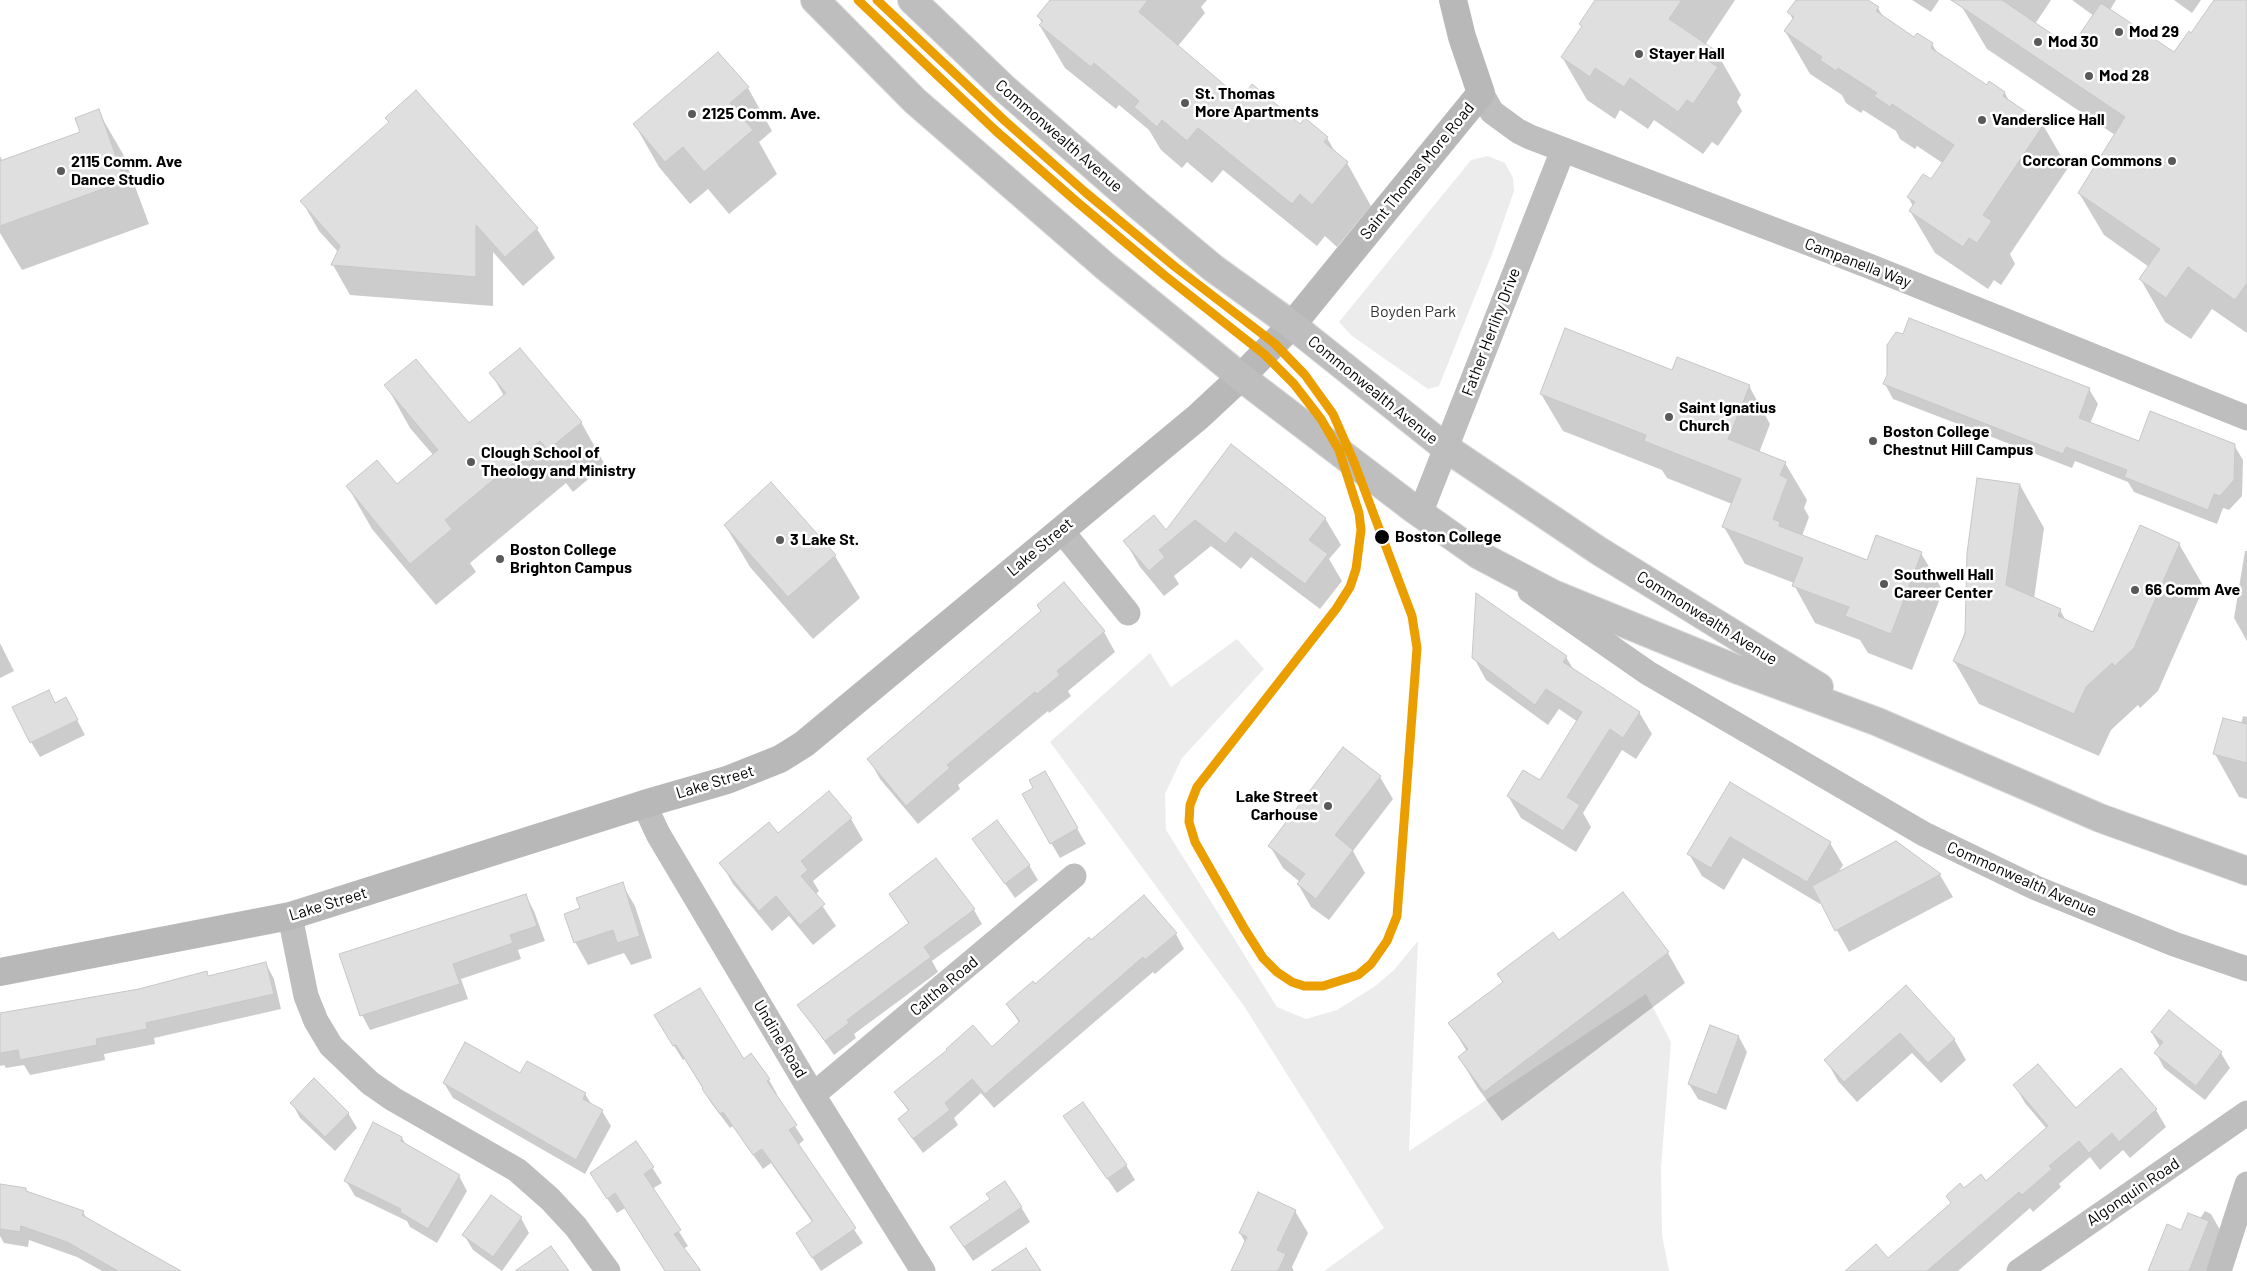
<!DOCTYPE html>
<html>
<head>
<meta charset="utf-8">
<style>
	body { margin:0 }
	canvas { display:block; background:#fff }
</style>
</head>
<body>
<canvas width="2247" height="1271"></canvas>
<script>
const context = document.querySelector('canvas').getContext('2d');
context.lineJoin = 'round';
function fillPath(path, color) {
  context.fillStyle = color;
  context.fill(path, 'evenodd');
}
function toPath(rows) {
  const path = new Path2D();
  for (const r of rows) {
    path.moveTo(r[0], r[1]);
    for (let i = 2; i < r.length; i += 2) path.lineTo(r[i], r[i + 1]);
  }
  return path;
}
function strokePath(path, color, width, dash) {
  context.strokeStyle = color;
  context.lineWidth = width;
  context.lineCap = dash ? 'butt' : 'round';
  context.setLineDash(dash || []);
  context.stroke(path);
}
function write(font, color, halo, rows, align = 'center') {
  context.font = font + ' Barlow,sans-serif';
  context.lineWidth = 5;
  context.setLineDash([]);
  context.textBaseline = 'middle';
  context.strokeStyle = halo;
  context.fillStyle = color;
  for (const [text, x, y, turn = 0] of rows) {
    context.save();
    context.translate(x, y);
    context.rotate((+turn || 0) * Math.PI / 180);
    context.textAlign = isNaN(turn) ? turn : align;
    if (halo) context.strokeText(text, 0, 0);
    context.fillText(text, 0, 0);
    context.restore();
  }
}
fillPath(toPath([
	[1488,156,1505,163,1513,178,1514,191,1492,254,1439,386,1428,389,1352,336,1339,322,1471,160],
	[1237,639,1264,669,1182,758,1165,794,1166,830,1277,1007,1306,1019,1337,1010,1374,987,1394,970,1418,941,1409,1151,1646,994,1671,1042,1661,1167,1662,1235,1669,1271,1324,1271,1384,1228,1244,1006,1050,742,1150,653,1171,687]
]), '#ececec');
fillPath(toPath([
	[1051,0,1207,0,1201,7,1205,13,1178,46,1241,100,1300,126,1305,120,1327,138,1337,155,1347,163,1371,206,1337,247,1325,236,1317,246,1223,170,1212,183,1187,162,1182,168,1161,150,1149,130,1119,105,1116,109,1065,68,1040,26,1042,23,1038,16],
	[1597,0,1735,0,1705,45,1717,53,1741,95,1737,102,1742,111,1718,146,1712,142,1703,154,1654,120,1648,129,1620,110,1615,119,1587,100,1562,57,1583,28,1580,24],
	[1797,0,1866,0,1878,8,1884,18,1915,38,1932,44,1938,54,1987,87,2005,93,2010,103,2043,125,2068,168,2010,254,2015,264,2001,285,1994,280,1988,289,1935,253,1910,211,1913,206,1908,197,1932,181,1944,164,1917,146,1915,149,1900,139,1896,131,1863,110,1861,113,1846,103,1842,95,1810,74,1785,31,1793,20,1789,12],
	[1912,0,1939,0,1931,12],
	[1967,0,2051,0,2035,24,2072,48,2094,16,2072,0,2116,0,2110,10,2174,54,2191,35,2215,0,2247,0,2247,333,2212,309,2191,339,2165,322,2141,280,2149,267,2104,235,2079,193,2115,135,1987,49,1962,7],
	[2174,0,2201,0,2192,13],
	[748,88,772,131,759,142,777,174,729,214,708,189,690,204,659,167,635,125],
	[415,92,537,229,555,258,523,286,493,252,493,306,350,295,333,265,339,253,319,231,302,201,389,123,386,118],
	[98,111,123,154,149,224,22,270,0,233,0,156,3,162,82,133],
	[1673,372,1749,386,1770,424,1759,453,1785,463,1807,500,1804,508,1809,517,1802,536,1867,562,1921,553,1943,591,1912,670,1868,653,1860,640,1815,623,1794,585,1794,583,1745,564,1724,527,1732,504,1667,478,1662,470,1563,431,1541,394],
	[491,373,581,422,605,465,573,492,566,483,470,563,476,572,436,605,372,529,348,487,397,486,434,456,410,428,386,385,469,425,504,396],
	[1885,384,2089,389,2098,404,2090,424,2139,443,2234,445,2243,460,2242,496,2229,510,2223,508,2217,524,2134,492,2128,482,2075,461,2072,468,1893,399],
	[1232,446,1325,518,1341,545,1329,559,1342,581,1320,609,1251,557,1241,569,1211,546,1174,576,1179,584,1164,596,1140,567,1125,541,1166,532],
	[2020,485,2044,528,2034,599,2060,610,2066,621,2094,633,2179,544,2204,587,2158,691,2140,708,2138,705,2111,730,2099,756,1979,704,1954,661],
	[725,525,835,556,860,598,813,639,750,567],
	[2245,551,2247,551,2247,641,2234,618],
	[1064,584,1104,632,1115,652,1068,691,1071,696,1049,713,1048,711,958,785,960,789,918,824,880,779,869,759,1042,612],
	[0,643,14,671,0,678],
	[1566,657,1575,672,1639,712,1652,734,1636,759,1622,750,1583,813,1591,827,1576,852,1521,818,1508,796,1540,782,1578,722,1559,709,1548,725,1486,680,1474,658],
	[66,699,85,735,40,757,31,742,55,704],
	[2243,716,2247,717,2247,799,2239,797,2215,754,2241,724],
	[1045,773,1086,844,1060,858,1023,795,1035,788],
	[1380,777,1393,799,1353,851,1365,873,1329,920,1311,907,1298,884,1300,882,1283,868,1270,846],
	[1730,783,1830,843,1843,865,1838,873,1896,842,1940,875,1953,897,1849,952,1821,902,1820,904,1743,858,1724,890,1702,876,1689,854],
	[851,819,863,840,813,881,819,891,815,895,836,926,813,945,789,916,772,931,733,884,721,863,778,835],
	[974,839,1029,865,1038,880,1015,898],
	[622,884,635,906,652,958,631,965,624,953,588,965,575,942,581,909],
	[1623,893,1668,953,1685,983,1502,1121,1477,1087,1459,1057,1467,1052,1450,1023],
	[890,895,974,910,982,924,932,961,938,972,854,1034,856,1038,834,1055,799,1005,909,924],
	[526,896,534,911,545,941,518,950,521,959,461,979,468,999,370,1030,362,1015],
	[1176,934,1184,949,1155,974,1153,972,994,1108,981,1093,954,1118,958,1125,923,1153,899,1120,909,1112,896,1093,992,1048,1020,1024,1008,1005,1091,941],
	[266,964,274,979,281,1009,154,1038,155,1044,104,1054,105,1060,30,1075,24,1065,6,1068,4,1065,0,1066,0,1015,139,990,206,972,208,977],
	[1906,987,1954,1039,1966,1060,1941,1083,1912,1053,1857,1102,1838,1081,1826,1060],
	[1710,1027,1739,1037,1747,1052,1726,1110,1698,1099,1689,1084],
	[664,1030,743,1061,769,1080,777,1094,775,1096,804,1140,798,1145,863,1243,821,1271,806,1248,813,1223,771,1163,763,1169,733,1126,730,1128,712,1104,685,1059,683,1060],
	[2152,1033,2221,1053,2230,1068,2205,1100,2164,1068,2156,1053,2160,1047],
	[521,1075,585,1094,592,1105,602,1111,611,1126,585,1174,453,1098,444,1083],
	[2015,1086,2076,1110,2156,1110,2166,1127,2130,1158,2123,1150,2100,1170,2090,1157,2059,1184,2061,1187,2033,1212,2030,1208,1958,1271,1847,1271,1888,1260,1952,1204,1964,1190,1986,1182,2047,1129,2025,1103],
	[292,1103,348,1113,357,1128,335,1151,300,1118],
	[1065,1117,1126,1165,1135,1180,1117,1193],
	[402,1138,406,1145,459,1176,467,1191,437,1243,410,1227,407,1221,355,1196,346,1181],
	[636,1142,662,1183,652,1189,688,1246,683,1249,699,1271,665,1271,625,1208,617,1213,600,1188],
	[0,1186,26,1189,28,1193,83,1212,87,1219,146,1251,173,1271,102,1271,77,1257,29,1240,28,1247,4,1243,0,1236],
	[1021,1207,1030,1222,973,1261,951,1228],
	[1295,1211,1308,1233,1292,1267,1294,1271,1232,1271,1245,1242,1240,1233],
	[2205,1211,2211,1214,2224,1237,2211,1271,2165,1271],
	[521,1218,529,1233,502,1271,473,1250,464,1235]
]), '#0003');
const building = toPath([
	[1050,0,1148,0,1139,12,1241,99,1252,84,1300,124,1305,118,1328,137,1324,142,1348,162,1312,205,1300,194,1292,204,1198,128,1187,141,1162,120,1157,127,1134,107,1139,101,1094,63,1091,67,1039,25,1043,21,1037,16,1050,0],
	[1595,0,1682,0,1669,19,1718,52,1710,62,1718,67,1693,104,1687,100,1678,112,1630,78,1624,87,1595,68,1590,77,1561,57,1582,26,1579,24,1595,0],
	[1796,0,1868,0,1879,7,1876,11,1914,37,1917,33,1933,43,1931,48,1987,85,1989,81,2005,92,2003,96,2044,124,1983,215,1992,221,1977,243,1969,238,1963,247,1909,211,1915,202,1907,197,1923,174,1931,179,1954,145,1892,104,1890,107,1874,96,1877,93,1838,68,1836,71,1820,60,1822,57,1784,31,1794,17,1787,12,1796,0],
	[1951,0,2002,0,2071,47,2101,3,2174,52,2189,31,2191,33,2214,0,2247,0,2247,283,2235,300,2188,267,2166,298,2139,279,2160,249,2078,193,2125,117,1951,0],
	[718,52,749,87,730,103,753,130,704,172,683,147,665,162,633,124,718,52],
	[416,90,538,228,505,257,476,225,476,277,331,265,340,246,300,201,389,122,385,118,416,90],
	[99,109,125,181,0,226,0,161,80,132,75,118,99,109],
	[1909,318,2090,388,2079,418,2139,441,2150,411,2235,444,2234,480,2220,496,2214,494,2208,510,2124,477,2127,470,2066,447,2063,454,1883,384,1887,375,1887,345,1896,332,1903,334,1909,318],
	[1565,328,1672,370,1677,357,1750,385,1728,439,1786,462,1780,475,1788,479,1773,519,1780,522,1779,526,1867,560,1876,535,1922,552,1891,634,1845,616,1849,607,1792,586,1803,558,1722,527,1741,479,1644,441,1646,435,1540,394,1565,328],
	[520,348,582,422,548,450,540,441,445,520,452,529,410,564,346,486,377,460,397,484,438,450,384,385,416,359,469,423,506,393,489,373,520,348],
	[1231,444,1326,518,1309,540,1328,554,1305,584,1235,532,1226,544,1195,520,1159,550,1165,557,1149,571,1123,541,1154,515,1166,530,1231,444],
	[1977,478,2020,484,2006,585,2061,609,2058,616,2093,632,2140,525,2180,543,2134,648,2115,666,2112,663,2086,687,2074,714,1953,661,1965,634,1967,553,1977,478],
	[771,482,836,555,788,597,724,525,771,482],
	[1064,582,1105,631,1057,671,1060,675,1037,694,1035,692,947,765,950,768,906,806,867,759,1041,611,1037,605,1064,582],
	[1476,593,1567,656,1563,662,1640,712,1623,738,1610,729,1567,797,1580,805,1563,831,1507,796,1523,770,1540,780,1582,712,1546,689,1535,705,1472,658,1476,593],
	[49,690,55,703,66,697,78,720,30,743,12,707,49,690],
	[2223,718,2247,724,2247,763,2213,754,2223,718],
	[1343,747,1381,776,1335,835,1353,850,1316,899,1297,884,1305,874,1268,846,1343,747],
	[1045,771,1078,828,1050,844,1022,794,1033,788,1029,780,1045,771],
	[1730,782,1831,842,1807,882,1730,837,1711,868,1687,854,1730,782],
	[829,791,852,818,801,861,808,870,801,876,825,904,800,925,776,896,759,911,719,863,769,822,778,833,829,791],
	[997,820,1030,865,1005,884,972,839,997,820],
	[1896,841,1941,874,1835,931,1812,886,1896,841],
	[936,858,975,909,924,947,931,957,847,1020,849,1023,825,1041,797,1005,909,923,889,894,936,858],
	[623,882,640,936,617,943,613,930,574,943,564,914,580,908,576,898,623,882],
	[1623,892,1669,952,1484,1092,1458,1057,1468,1049,1448,1023,1503,982,1497,974,1553,932,1559,940,1623,892],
	[526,894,537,926,510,935,513,943,453,964,460,984,360,1016,339,954,526,894],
	[1144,895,1177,933,1145,960,1143,957,985,1094,972,1079,945,1103,950,1110,913,1139,898,1119,909,1110,894,1092,947,1050,946,1049,973,1025,992,1047,1020,1021,1006,1004,1033,981,1035,984,1089,937,1091,940,1144,895],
	[266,962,274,994,146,1023,147,1029,96,1039,97,1045,20,1060,18,1050,0,1053,0,1013,139,989,207,971,208,976,266,962],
	[1906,985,1955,1039,1928,1063,1900,1033,1844,1082,1824,1060,1906,985],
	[700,988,744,1059,751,1053,770,1079,767,1081,797,1125,789,1130,856,1228,812,1258,796,1233,813,1221,762,1149,753,1155,723,1112,720,1114,702,1089,703,1088,676,1045,673,1046,654,1015,700,988],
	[2169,1010,2222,1052,2196,1086,2154,1053,2163,1042,2151,1032,2169,1010],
	[1710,1025,1739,1036,1717,1095,1688,1084,1710,1025],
	[465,1042,520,1073,527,1061,586,1093,583,1099,603,1110,576,1160,443,1083,465,1042],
	[2038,1064,2076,1108,2121,1068,2157,1109,2119,1142,2112,1133,2089,1153,2079,1141,2049,1166,2052,1169,2022,1195,2019,1192,1927,1271,1845,1271,1876,1244,1888,1258,1951,1203,1946,1196,1960,1183,1964,1188,1981,1174,1986,1181,2048,1126,2013,1085,2038,1064],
	[314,1078,349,1113,325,1137,290,1103,314,1078],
	[1083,1102,1127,1165,1107,1179,1063,1116,1083,1102],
	[373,1122,402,1137,401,1141,460,1175,428,1229,400,1212,401,1209,344,1181,373,1122],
	[636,1141,654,1167,644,1174,681,1230,674,1234,701,1271,665,1271,615,1193,607,1199,590,1173,636,1141],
	[1005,1181,1022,1207,964,1247,950,1227,990,1199,986,1194,1005,1181],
	[0,1184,26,1188,26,1191,84,1211,82,1215,181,1271,118,1271,67,1242,21,1226,20,1232,0,1229,0,1184],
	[1258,1192,1296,1210,1277,1250,1286,1254,1278,1271,1231,1271,1247,1237,1239,1233,1258,1192],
	[491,1195,522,1217,493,1257,462,1235,491,1195],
	[2188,1213,2209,1221,2189,1271,2148,1271,2167,1224,2181,1230,2188,1213],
	[551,1246,569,1271,515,1271,551,1246],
	[1026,1248,1041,1271,991,1271,1026,1248]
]);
fillPath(building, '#dfdfdf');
strokePath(building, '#c7c7c7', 1);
const primary = toPath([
	[815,0,915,101,1106,267,1241,377,1414,509,1479,555,1553,594,1741,671,1878,722,2100,818,2247,871],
	[912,0,1005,89,1139,206,1213,268,1292,325,1446,448,1599,551,1819,687]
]);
strokePath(primary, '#dbdbdb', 30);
strokePath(toPath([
	[1481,93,1492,112,1518,131,1530,137,1869,266,2247,418],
	[1420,514,1563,150],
	[1061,530,1128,613],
	[1530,591,1648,673,1924,834,2036,888,2174,944,2247,969],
	[644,804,658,834,813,1095,923,1271],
	[290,916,306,996,316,1021,331,1046,370,1083,393,1099,517,1170,550,1199,576,1227,608,1271],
	[813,1095,1074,876],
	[2019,1271,2247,1113],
	[2219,1271,2247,1184]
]), '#bebebe', 25);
strokePath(toPath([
	[0,972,290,916,644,804,727,780,780,759,804,744,1198,417,1241,377,1292,325,1481,93,1462,37,1453,0]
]), '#b8b8b8', 28);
strokePath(primary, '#bebebe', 28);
strokePath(toPath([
	[1336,609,1197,787,1190,805,1189,822,1195,842,1244,928,1263,958,1277,972,1292,982,1304,986,1323,986,1358,975,1371,964,1387,941,1397,916,1417,648,1412,616,1406,600]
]), '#bebebe', 1);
strokePath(toPath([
	[858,0,996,131,1077,202,1164,275,1264,354,1294,384,1321,419,1339,450,1359,513,1361,530,1356,569,1350,587,1336,609,1197,787,1190,805,1189,822,1195,842,1244,928,1263,958,1277,972,1292,982,1304,986,1323,986,1358,975,1371,964,1387,941,1397,916,1417,648,1412,616,1354,462,1333,414,1305,375,1274,343,1174,266,1085,192,1005,121,877,0]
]), '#eb9e00', 9);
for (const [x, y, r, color] of [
	[2119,32,5,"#595959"],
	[2038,42,5,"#595959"],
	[1639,54,5,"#595959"],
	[2089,76,5,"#595959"],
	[1185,103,5,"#595959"],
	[692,114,5,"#595959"],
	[1982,120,5,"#595959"],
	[2172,161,5,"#595959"],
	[61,171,5,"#595959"],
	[1669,417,5,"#595959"],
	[1873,441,5,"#595959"],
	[471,462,5,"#595959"],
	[1382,537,8,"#000"],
	[780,540,5,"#595959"],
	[500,559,5,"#595959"],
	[1884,584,5,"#595959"],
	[2135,590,5,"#595959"],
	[1328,806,5,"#595959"]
]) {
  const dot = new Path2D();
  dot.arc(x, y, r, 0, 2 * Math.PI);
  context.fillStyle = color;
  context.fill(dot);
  strokePath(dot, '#fff', 2);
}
write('bold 16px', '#000', '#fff', [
	["Mod 29",2129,32],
	["Mod 30",2048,42],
	["Stayer Hall",1649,54],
	["Mod 28",2099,76],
	["St. Thomas",1195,94],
	["More Apartments",1195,112],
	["2125 Comm. Ave.",702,114],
	["Vanderslice Hall",1992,120],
	["Corcoran Commons",2162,161,"right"],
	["2115 Comm. Ave",71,162],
	["Dance Studio",71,180],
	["Saint Ignatius",1679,408],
	["Church",1679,426],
	["Boston College",1883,432],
	["Chestnut Hill Campus",1883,450],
	["Clough School of",481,453],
	["Theology and Ministry",481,471],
	["3 Lake St.",790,540],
	["Boston College",510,550],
	["Brighton Campus",510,568],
	["Southwell Hall",1894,575],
	["Career Center",1894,593],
	["66 Comm Ave",2145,590],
	["Lake Street",1318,797,"right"],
	["Carhouse",1318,815,"right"]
], 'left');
write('16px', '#000', '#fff', [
	["Commonwealth Avenue",1059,136,41],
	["Saint Thomas More Road",1417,171,-51],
	["Campanella Way",1858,263,21],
	["Father Herlihy Drive",1491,332,-69],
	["Commonwealth Avenue",1373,390,39],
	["Lake Street",1040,547,-40],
	["Commonwealth Avenue",1707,618,32],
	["Lake Street",715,782,-17],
	["Commonwealth Avenue",2022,879,24],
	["Lake Street",328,904,-17],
	["Caltha Road",944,986,-40],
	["Undine Road",780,1039,59],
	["Algonquin Road",2133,1192,-34]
]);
write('16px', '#333', '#fff', [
	["Boyden Park",1413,312]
]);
write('bold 16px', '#000', '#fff', [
	["Boston College",1395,537]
], 'left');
</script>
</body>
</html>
